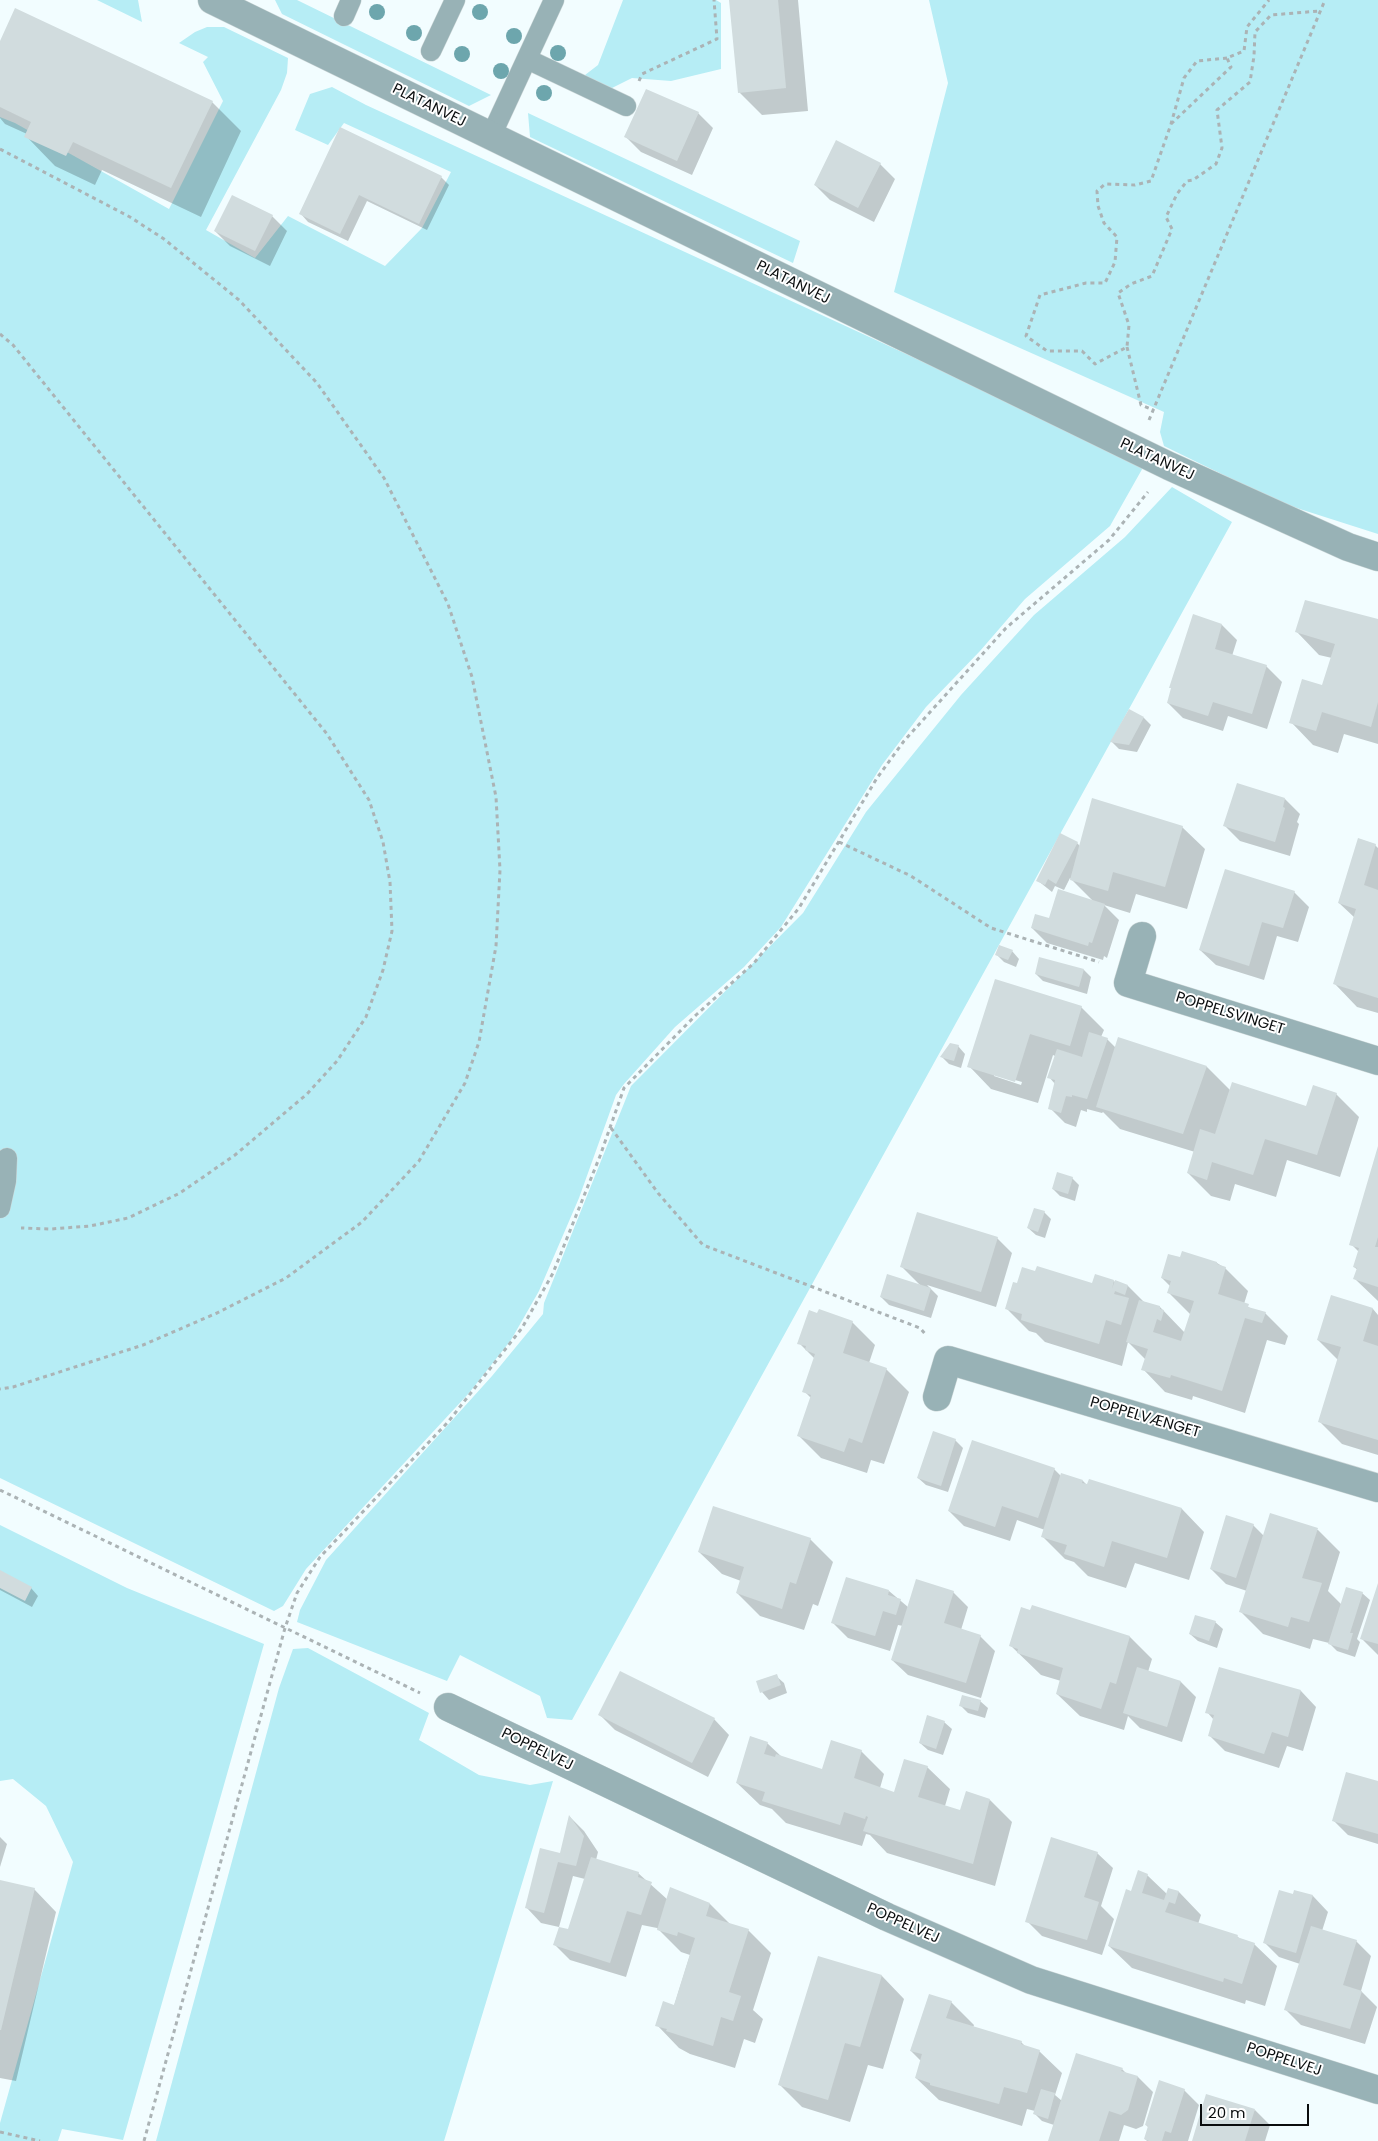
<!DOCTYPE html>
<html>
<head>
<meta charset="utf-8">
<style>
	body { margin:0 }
	#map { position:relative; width:1378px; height:2141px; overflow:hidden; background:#f2fdff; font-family:Poppins,sans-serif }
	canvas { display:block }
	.scale { position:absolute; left:1200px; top:2104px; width:109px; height:22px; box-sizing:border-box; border:2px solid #0a0d0e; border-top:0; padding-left:6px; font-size:15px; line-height:18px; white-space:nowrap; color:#0a0d0e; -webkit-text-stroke:4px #fff; paint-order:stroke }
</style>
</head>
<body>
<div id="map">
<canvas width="1378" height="2141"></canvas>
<div class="scale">20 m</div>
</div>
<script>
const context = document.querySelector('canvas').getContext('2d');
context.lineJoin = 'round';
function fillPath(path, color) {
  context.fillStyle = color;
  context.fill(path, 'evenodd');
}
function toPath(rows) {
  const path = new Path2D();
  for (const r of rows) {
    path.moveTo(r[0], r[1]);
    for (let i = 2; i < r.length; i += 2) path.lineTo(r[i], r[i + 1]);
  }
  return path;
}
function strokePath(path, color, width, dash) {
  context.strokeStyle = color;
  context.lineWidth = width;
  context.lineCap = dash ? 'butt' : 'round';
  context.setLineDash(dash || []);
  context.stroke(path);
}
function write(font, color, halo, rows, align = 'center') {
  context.font = font + ' Poppins,sans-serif';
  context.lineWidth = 4;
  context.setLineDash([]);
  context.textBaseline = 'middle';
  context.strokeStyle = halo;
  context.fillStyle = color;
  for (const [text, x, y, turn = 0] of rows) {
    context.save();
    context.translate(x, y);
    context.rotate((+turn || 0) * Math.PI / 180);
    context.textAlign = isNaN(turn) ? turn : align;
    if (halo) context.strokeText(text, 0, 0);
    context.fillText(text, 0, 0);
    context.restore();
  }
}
fillPath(toPath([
	[97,0,138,0,142,22],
	[275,0,297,0,491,95,469,106,282,14],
	[623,0,716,0,721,3,721,69,671,81,632,78,604,92,585,75,598,65],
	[929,0,1378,0,1378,534,1281,503,1164,446,1160,432,1164,412,894,292,948,83],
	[207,27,224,27,288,58,287,73,281,90,206,230,255,258,288,216,385,266,422,228,451,172,344,123,328,145,295,130,310,94,332,87,366,105,1145,464,1110,526,1025,599,980,651,926,707,882,765,781,927,744,967,675,1027,624,1084,616,1095,579,1198,539,1291,511,1340,469,1393,306,1569,283,1606,274,1611,0,1478,0,117,15,123,169,209,223,101,203,62,208,57,179,43,195,32],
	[528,113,800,241,793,263,530,137],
	[1172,487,1232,522,572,1720,547,1718,540,1696,460,1655,447,1681,297,1622,300,1610,326,1560,492,1376,543,1314,544,1303,631,1086,803,913,866,812,961,695,1034,615,1125,537],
	[0,1525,127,1588,264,1644,123,2140,62,2129,58,2141,0,2141,0,2123,73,1862,46,1806,13,1779,0,1781],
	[308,1648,429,1713,419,1740,479,1775,530,1785,553,1781,444,2141,156,2141,279,1688,293,1649]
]), '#b6edf5');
fillPath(toPath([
	[731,0,798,0,808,111,762,115,739,92],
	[0,44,212,102,241,131,201,217,102,170,95,185,55,166,26,136,27,134,5,124,0,118],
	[698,113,713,128,692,175,641,152,626,137],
	[341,129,441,177,449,185,427,230,367,201,348,241,308,222,301,214],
	[880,164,895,179,874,222,830,200,815,185],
	[272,216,287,231,270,266,230,246,215,231],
	[1193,616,1222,625,1237,640,1232,656,1266,666,1282,682,1267,729,1228,716,1223,731,1183,718,1168,703,1172,689,1171,688],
	[1378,621,1378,744,1344,734,1338,753,1313,745,1291,722,1323,686,1332,658,1319,655,1297,632],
	[1129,711,1144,718,1151,725,1137,752,1119,749,1112,742],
	[1285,799,1300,814,1297,822,1299,824,1290,856,1240,841,1225,826],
	[1182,827,1205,849,1187,909,1136,894,1130,913,1104,905,1119,920,1107,958,1104,956,1103,960,1047,943,1032,928,1093,901,1070,878,1064,890,1055,886,1052,892,1037,880,1077,843,1080,846],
	[1375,845,1378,848,1378,1013,1357,1007,1335,984,1355,918,1339,903],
	[1294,892,1309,907,1298,942,1277,936,1264,980,1216,965,1200,950],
	[1012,951,1019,959,1016,967,1004,962,996,954],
	[1040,958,1084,970,1091,977,1087,994,1043,981,1036,974],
	[1081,1007,1104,1030,1101,1037,1107,1039,1116,1048,1207,1067,1230,1090,1306,1107,1336,1094,1359,1117,1340,1177,1287,1160,1276,1197,1235,1184,1230,1201,1211,1196,1188,1173,1195,1152,1120,1129,1103,1112,1102,1113,1087,1109,1087,1112,1081,1110,1076,1127,1065,1123,1050,1108,1055,1084,1049,1077,1055,1056,1053,1055,1038,1103,991,1089,969,1066],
	[994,1074,1022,1082,1021,1085,994,1076],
	[958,1046,965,1054,961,1068,949,1064,942,1057],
	[1378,1149,1378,1301,1355,1279,1358,1270,1354,1267,1359,1252,1351,1244],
	[1072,1178,1079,1185,1075,1201,1060,1196,1053,1189],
	[1044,1212,1051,1219,1045,1238,1036,1235,1028,1228],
	[997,1238,1012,1253,996,1307,927,1285,938,1296,931,1318,889,1305,881,1297,920,1285,902,1267],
	[1181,1259,1217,1263,1225,1268,1248,1291,1244,1304,1253,1310,1265,1313,1288,1336,1285,1345,1267,1340,1245,1413,1193,1396,1192,1400,1165,1392,1143,1369,1146,1360,1128,1342,1122,1366,1045,1342,1036,1333,1029,1331,1006,1308,1113,1281,1128,1286,1144,1302,1160,1307,1185,1333,1191,1315,1169,1293,1171,1287,1162,1278],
	[1332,1297,1373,1309,1378,1315,1378,1455,1342,1444,1319,1421,1338,1360,1318,1340],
	[852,1322,875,1345,869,1363,886,1369,909,1392,884,1464,871,1460,867,1473,821,1458,798,1435,811,1398,804,1391,815,1359,799,1343],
	[955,1440,963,1448,948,1492,926,1485,918,1478],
	[1054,1469,1061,1476,1083,1481,1088,1486,1182,1509,1204,1532,1189,1580,1135,1563,1126,1588,1088,1576,1074,1562,1065,1559,1043,1537,1045,1530,1017,1520,1010,1541,964,1526,949,1511],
	[1270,1515,1318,1530,1340,1552,1328,1591,1342,1605,1362,1593,1370,1600,1357,1639,1360,1642,1355,1657,1337,1651,1329,1643,1313,1639,1310,1649,1263,1634,1241,1612,1247,1591,1226,1584,1211,1569,1253,1525,1264,1536],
	[810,1539,833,1562,818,1606,813,1604,804,1630,760,1616,737,1593,741,1581,722,1574,699,1552],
	[0,1572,31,1588,38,1596,32,1607,0,1590],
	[1378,1586,1378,1655,1362,1639],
	[889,1591,908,1607,953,1592,968,1607,961,1630,980,1636,995,1651,981,1698,908,1675,892,1660,903,1626,898,1625,890,1651,848,1638,833,1623],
	[1215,1622,1223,1629,1217,1648,1198,1641,1190,1634],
	[1130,1637,1152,1659,1148,1672,1181,1682,1196,1697,1182,1742,1140,1728,1128,1716,1124,1730,1080,1716,1057,1694,1061,1681,1041,1675,1010,1645],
	[1220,1668,1301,1691,1316,1707,1303,1751,1287,1746,1279,1768,1225,1751,1210,1736,1214,1720,1207,1712],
	[776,1676,784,1683,787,1693,769,1700,762,1692],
	[980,1701,988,1708,985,1718,968,1713,961,1706],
	[600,1715,714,1719,729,1735,708,1777,615,1730],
	[944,1722,952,1729,943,1755,928,1750,920,1743],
	[767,1743,783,1758,823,1771,861,1751,884,1774,880,1788,895,1794,927,1767,950,1789,945,1806,961,1811,990,1800,1012,1822,995,1886,887,1853,870,1835,866,1834,862,1846,786,1823,772,1809,760,1805,737,1783],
	[1378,1782,1378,1844,1348,1835,1333,1820],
	[570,1817,584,1831,598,1852,596,1860,638,1873,668,1900,710,1904,730,1924,748,1930,771,1953,753,2010,763,2019,755,2043,744,2039,735,2068,690,2054,679,2048,657,2025,674,2006,690,1955,681,1952,657,1928,642,1925,626,1977,570,1960,554,1944,569,1931,585,1879,573,1876,559,1927,541,1923,526,1907,561,1855],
	[0,1837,7,1844,0,1867],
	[1097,1853,1113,1868,1101,1906,1114,1919,1102,1955,1042,1936,1027,1921],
	[1147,1875,1168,1895,1169,1890,1179,1892,1201,1915,1198,1924,1237,1936,1241,1940,1254,1944,1277,1966,1265,2006,1246,2000,1245,2004,1132,1968,1109,1946,1132,1892],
	[0,1881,34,1889,56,1912,16,2081,0,2078],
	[1295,1891,1313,1896,1328,1912,1322,1931,1356,1941,1371,1956,1361,1991,1377,2007,1365,2044,1301,2025,1286,2010,1300,1964,1279,1957,1264,1942],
	[819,1957,882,1976,904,1999,883,2069,868,2065,850,2122,802,2107,780,2085],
	[951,2002,974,2025,973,2028,1021,2042,1026,2047,1039,2051,1062,2073,1055,2095,1062,2101,1122,2069,1127,2074,1138,2077,1153,2092,1143,2126,1136,2129,1124,2125,1119,2141,1050,2141,1054,2125,1042,2121,1035,2114,1035,2111,1027,2109,1022,2126,939,2100,916,2078,921,2061,911,2051],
	[1184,2090,1199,2105,1188,2141,1147,2141,1145,2139,1149,2128,1146,2125],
	[1255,2110,1270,2125,1265,2141,1193,2141]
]), '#0003');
fillPath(toPath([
	[729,0,778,0,786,88,738,93],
	[15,8,213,101,171,188,73,142,66,156,24,137,31,122,0,107,0,41],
	[646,89,699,112,677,161,624,137],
	[340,127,442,176,419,224,359,195,340,234,299,214],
	[836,140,881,163,858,208,814,185],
	[232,195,273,215,255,251,214,231],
	[1305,600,1378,619,1378,702,1371,727,1322,712,1316,731,1289,723,1302,679,1322,685,1335,644,1295,632],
	[1193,614,1222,624,1215,649,1267,665,1252,714,1213,702,1208,716,1167,703,1171,688,1169,688],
	[1129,709,1144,717,1129,745,1110,742],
	[1237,783,1285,798,1283,807,1285,808,1275,842,1223,826],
	[1092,798,1183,826,1165,887,1113,872,1108,891,1070,880],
	[1060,833,1078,842,1056,884,1048,879,1045,885,1036,881],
	[1358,838,1376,844,1364,885,1378,890,1378,998,1333,984,1356,909,1338,903],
	[1225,869,1295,891,1283,928,1262,922,1249,966,1199,950],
	[1058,889,1105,904,1092,943,1089,942,1088,946,1031,928,1035,914,1049,918],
	[999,945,1013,950,1008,960,995,955],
	[1039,957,1084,969,1079,987,1035,974],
	[995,979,1082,1006,1070,1046,1030,1034,1015,1082,967,1067],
	[1089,1032,1108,1038,1087,1099,1072,1095,1072,1097,1066,1096,1061,1113,1048,1109,1055,1080,1047,1078,1057,1049,1082,1057],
	[1118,1037,1207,1066,1183,1134,1096,1107],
	[950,1043,959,1045,954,1061,940,1057],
	[1232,1082,1306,1106,1313,1085,1337,1093,1317,1155,1265,1139,1253,1175,1212,1162,1207,1180,1187,1173,1200,1129,1215,1134],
	[1378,1146,1378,1237,1375,1247,1378,1247,1378,1287,1353,1279,1357,1268,1353,1267,1359,1248,1349,1245],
	[1057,1172,1073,1177,1068,1194,1052,1189],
	[1034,1208,1045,1211,1038,1232,1027,1228],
	[917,1212,998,1237,981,1292,900,1267],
	[1182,1251,1217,1262,1217,1264,1226,1267,1218,1294,1249,1304,1248,1307,1266,1312,1262,1323,1245,1318,1222,1391,1171,1375,1170,1378,1141,1370,1148,1349,1126,1342,1139,1300,1160,1306,1160,1309,1164,1310,1161,1321,1157,1319,1153,1332,1181,1341,1194,1301,1167,1293,1171,1281,1161,1278,1168,1254,1180,1257],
	[1037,1266,1092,1283,1095,1274,1114,1280,1112,1289,1115,1280,1128,1285,1125,1295,1115,1291,1114,1294,1129,1298,1121,1325,1106,1320,1099,1344,1021,1320,1022,1314,1005,1309,1013,1282,1017,1283,1022,1267,1035,1271],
	[887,1274,931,1288,924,1311,880,1297],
	[1331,1295,1373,1308,1363,1341,1378,1346,1378,1440,1318,1422,1341,1347,1317,1340],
	[819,1309,853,1321,843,1353,887,1368,862,1443,849,1438,844,1452,797,1436,811,1395,802,1392,815,1354,805,1350,806,1346,797,1344,809,1310,817,1313],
	[933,1431,956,1439,941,1486,917,1478],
	[972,1440,1055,1468,1038,1518,1002,1506,995,1527,948,1511],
	[1061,1473,1083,1480,1082,1483,1087,1484,1089,1479,1182,1508,1167,1558,1112,1541,1104,1567,1064,1554,1067,1545,1041,1537],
	[713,1506,811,1538,796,1584,790,1582,782,1609,736,1593,744,1567,698,1552],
	[1270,1513,1318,1528,1302,1578,1322,1583,1309,1622,1291,1617,1288,1627,1239,1612],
	[1226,1515,1254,1524,1236,1578,1210,1569],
	[0,1570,32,1587,25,1601,0,1588],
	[846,1577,889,1590,888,1595,901,1599,896,1615,883,1611,875,1636,831,1623],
	[916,1579,954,1591,944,1623,981,1635,966,1683,891,1660],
	[1378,1583,1378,1644,1360,1639],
	[1346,1587,1363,1592,1350,1633,1353,1633,1348,1650,1328,1644],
	[1032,1605,1130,1636,1116,1684,1110,1682,1101,1709,1056,1694,1063,1668,1017,1653,1018,1649,1009,1646,1021,1607,1030,1610],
	[1195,1615,1216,1621,1209,1641,1189,1634],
	[1137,1667,1181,1681,1167,1727,1123,1713],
	[1219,1667,1301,1690,1288,1737,1272,1732,1264,1754,1208,1736,1214,1715,1205,1713],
	[620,1671,715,1718,692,1763,598,1715],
	[777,1674,781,1685,760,1693,756,1681],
	[962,1695,981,1700,978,1711,959,1706],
	[927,1715,945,1721,936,1749,919,1743],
	[750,1736,768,1742,764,1754,775,1757,776,1754,822,1769,831,1740,862,1750,854,1778,894,1792,904,1759,928,1766,918,1797,960,1810,966,1791,990,1799,973,1864,863,1831,868,1817,866,1816,865,1819,844,1812,840,1825,762,1801,765,1792,736,1783],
	[1346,1772,1378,1781,1378,1834,1332,1821],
	[569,1815,584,1836,576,1866,558,1862,544,1913,525,1908,540,1848,560,1853],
	[1051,1837,1098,1852,1084,1897,1099,1902,1087,1940,1025,1922],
	[591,1857,639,1872,638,1877,652,1882,641,1915,627,1911,610,1963,553,1945,559,1927,568,1929],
	[1138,1870,1148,1874,1142,1893,1164,1900,1168,1888,1179,1891,1175,1904,1169,1902,1165,1912,1238,1935,1237,1937,1255,1943,1242,1984,1224,1978,1223,1982,1108,1946,1126,1889,1131,1891],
	[0,1880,35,1888,1,2030,0,2030],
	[670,1887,710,1903,706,1916,749,1929,729,1992,741,1996,733,2021,721,2017,713,2046,666,2031,667,2029,655,2026,663,2001,674,2005,695,1938,678,1932,677,1936,657,1930],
	[1279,1890,1293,1894,1294,1890,1313,1895,1296,1953,1263,1943],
	[1311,1926,1357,1940,1343,1985,1362,1991,1350,2029,1284,2010],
	[818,1956,882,1975,860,2047,845,2043,828,2100,778,2085],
	[929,1994,952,2001,946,2018,1022,2041,1021,2044,1040,2050,1027,2093,1004,2087,999,2104,930,2085,930,2083,915,2078,922,2054,910,2051],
	[1076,2053,1123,2068,1121,2071,1138,2076,1128,2110,1121,2115,1109,2111,1099,2141,1048,2141],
	[1159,2080,1185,2089,1171,2133,1165,2131,1162,2141,1149,2141,1144,2139,1148,2126,1145,2125],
	[1041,2089,1055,2093,1048,2119,1033,2114],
	[1206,2094,1255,2109,1245,2141,1192,2141]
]), '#d1dcde');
const lane = toPath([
	[344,16,351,0],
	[431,51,455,0],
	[527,59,626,106],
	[491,136,554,0],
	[0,1208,6,1181,7,1158]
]);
const street = toPath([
	[212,0,1169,466,1348,547,1378,557],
	[1142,936,1128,983,1378,1061],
	[937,1397,948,1360,1378,1488],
	[448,1707,887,1917,1031,1980,1378,2090]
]);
strokePath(lane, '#cdd7d8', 21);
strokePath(street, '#cdd7d8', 29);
strokePath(toPath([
	[1227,58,1197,61,1184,78,1171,124,1151,181,1135,185,1105,184,1097,191,1098,206,1104,223,1117,237,1115,262,1105,283,1086,283,1040,295,1026,336,1047,351,1082,351,1095,364,1127,347,1129,325,1118,293,1131,284,1152,276,1172,229,1166,217,1177,194,1187,181,1193,180,1216,164,1222,148,1217,110,1250,82,1254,56,1255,32,1271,15,1319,11],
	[639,81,642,74,717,39,714,0],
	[1171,124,1231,67,1227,58,1244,51,1247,27,1269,0],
	[0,149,130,217,164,239,239,300,317,383,384,478,448,604,472,677,496,797,500,870,496,946,479,1042,465,1083,419,1161,362,1222,286,1278,217,1313,143,1345,13,1387,0,1389],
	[0,334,13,345,327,734,369,800,383,842,390,882,392,931,383,970,366,1017,337,1061,307,1094,235,1155,180,1193,128,1218,90,1226,51,1229,21,1228],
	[1127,347,1141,405,1153,410],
	[1149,420,1325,0],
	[839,842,911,876,991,928,1099,962],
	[611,1128,658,1193,703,1245,920,1328,926,1335],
	[0,1490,420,1693],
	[0,2132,40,2141],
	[144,2141,285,1628,297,1593,320,1557,448,1422,522,1328,553,1273,600,1156,624,1088,696,1015,754,963,799,908,877,778,904,741,1006,628,1109,540,1148,492]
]), '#abb3b5', 3, [4, 4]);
strokePath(lane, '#98b2b6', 20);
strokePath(street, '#98b2b6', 28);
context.fillStyle = '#6da6ad';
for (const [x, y] of [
	[377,12],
	[480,12],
	[414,33],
	[514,36],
	[558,53],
	[462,54],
	[501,71],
	[544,93]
]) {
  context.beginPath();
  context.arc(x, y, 8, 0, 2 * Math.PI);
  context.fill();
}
write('15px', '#0a0d0e', '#fff', [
	["PLATANVEJ",429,106,26],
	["PLATANVEJ",793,283,26],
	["PLATANVEJ",1157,460,25],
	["POPPELSVINGET",1230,1014,17],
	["POPPELVÆNGET",1145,1418,16],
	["POPPELVEJ",537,1750,26],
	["POPPELVEJ",903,1924,24],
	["POPPELVEJ",1284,2060,18]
]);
</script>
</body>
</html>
